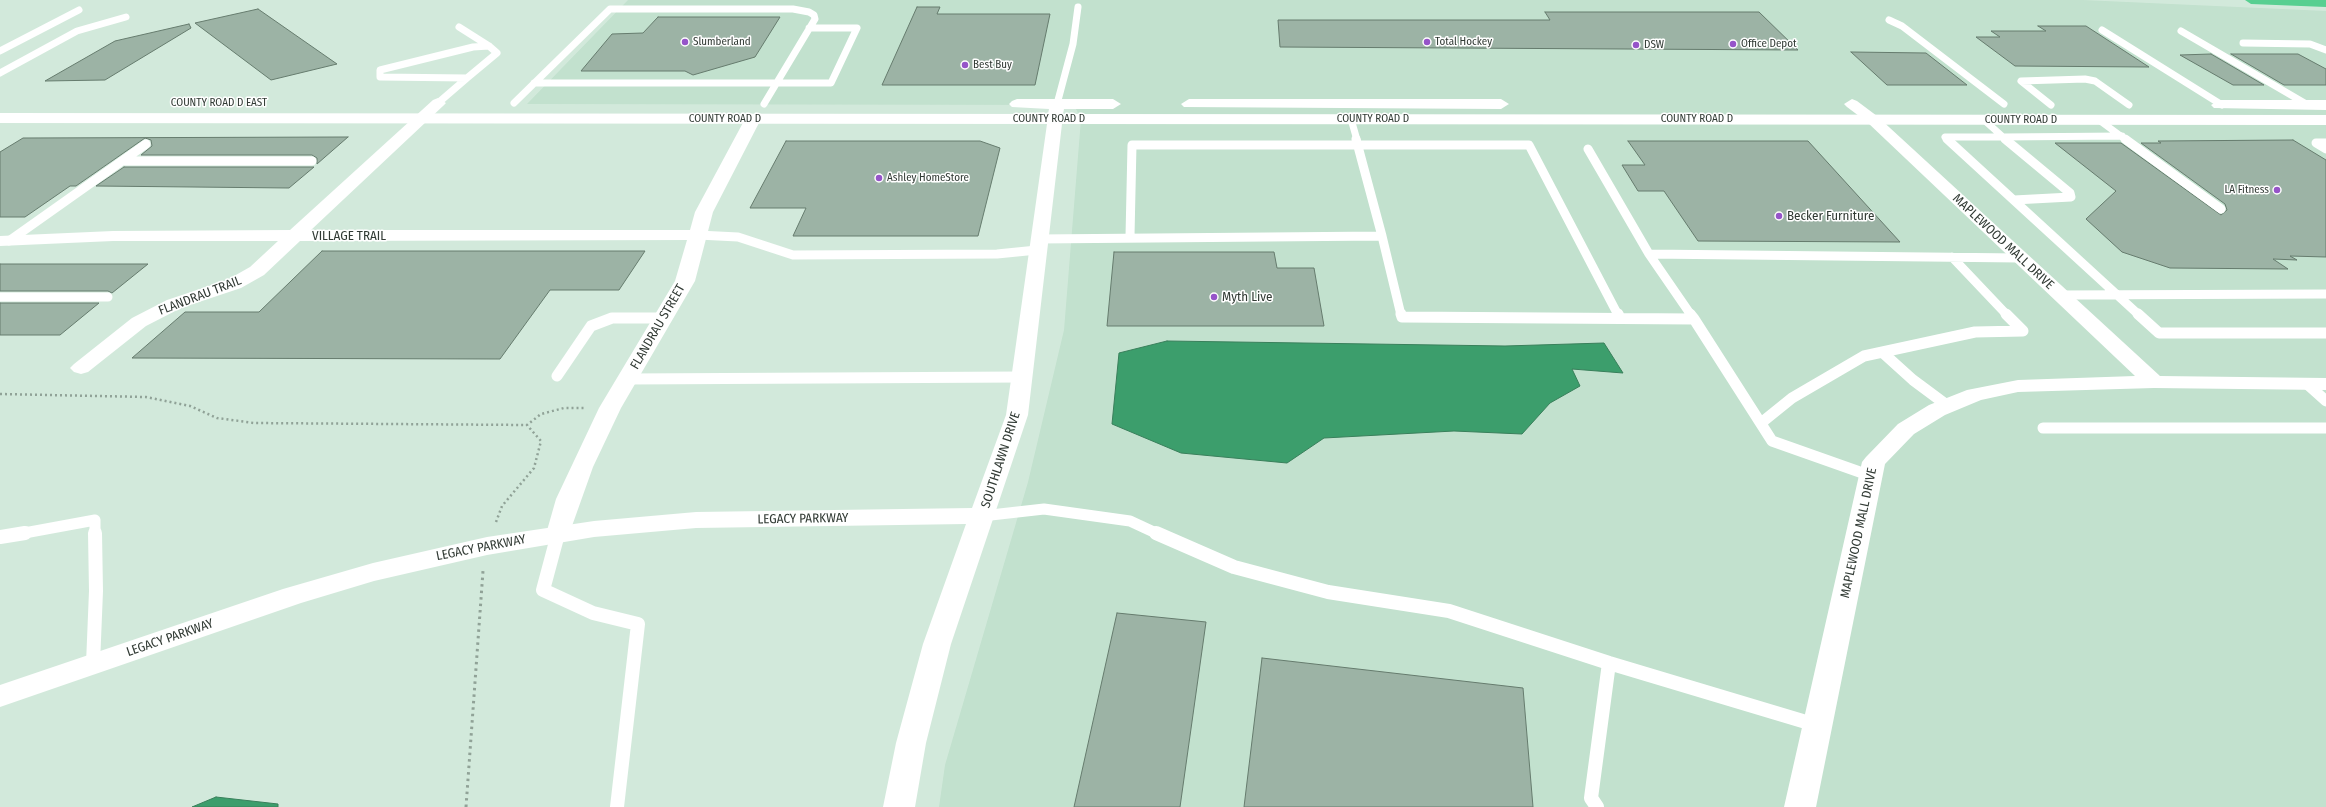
<!DOCTYPE html>
<html>
<head>
<meta charset="utf-8">
<style>
	body { margin:0 }
	canvas { display:block; background:#d2e9db }
</style>
</head>
<body>
<canvas width="2326" height="807"></canvas>
<script>
const context = document.querySelector('canvas').getContext('2d');
context.lineJoin = 'round';
function fillPath(path, color) {
  context.fillStyle = color;
  context.fill(path, 'evenodd');
}
function toPath(rows) {
  const path = new Path2D();
  for (const r of rows) {
    path.moveTo(r[0], r[1]);
    for (let i = 2; i < r.length; i += 2) path.lineTo(r[i], r[i + 1]);
  }
  return path;
}
function strokePath(path, color, width, dash) {
  context.strokeStyle = color;
  context.lineWidth = width;
  context.lineCap = dash ? 'butt' : 'round';
  context.setLineDash(dash || []);
  context.stroke(path);
}
function write(font, color, halo, rows, align = 'center') {
  context.font = font + ' "Fira Sans Condensed",sans-serif';
  context.lineWidth = 3;
  context.setLineDash([]);
  context.textBaseline = 'middle';
  context.strokeStyle = halo;
  context.fillStyle = color;
  for (const [text, x, y, turn = 0] of rows) {
    context.save();
    context.translate(x, y);
    context.rotate((+turn || 0) * Math.PI / 180);
    context.textAlign = isNaN(turn) ? turn : align;
    if (halo) context.strokeText(text, 0, 0);
    context.fillText(text, 0, 0);
    context.restore();
  }
}
fillPath(toPath([
	[628,0,2083,0,2326,11,2326,807,939,807,945,765,1028,482,1064,330,1081,119,1074,105,527,104]
]), '#c2e1ce');
const water = toPath([
	[1167,341,1505,346,1604,343,1623,373,1572,369,1580,386,1550,403,1522,434,1454,431,1324,438,1287,463,1181,453,1112,424,1119,353,1167,341],
	[216,797,278,804,278,807,192,807,216,797]
]);
fillPath(water, '#3c9e6c');
strokePath(water, '#39805b', 1);
const building = toPath([
	[917,7,940,7,937,14,1050,14,1035,85,882,85,917,7],
	[258,9,337,64,271,80,195,23,258,9],
	[1545,12,1759,12,1798,50,1280,47,1278,20,1550,20,1545,12],
	[658,17,780,17,755,57,693,75,685,71,581,71,612,34,643,33,658,17],
	[189,24,191,28,105,80,45,81,115,41,189,24],
	[2038,26,2086,26,2149,67,2015,66,1976,37,2000,37,1991,31,2046,31,2038,26],
	[1851,52,1926,53,1967,85,1887,85,1851,52],
	[2211,54,2264,85,2233,85,2180,55,2211,54],
	[2231,54,2298,54,2326,69,2326,85,2284,85,2231,54],
	[348,137,317,164,317,158,312,155,141,155,152,146,151,140,145,138,76,186,70,186,25,217,0,217,0,152,23,138,348,137],
	[2293,140,2326,160,2326,257,2290,256,2297,260,2273,259,2288,269,2170,268,2122,252,2086,219,2116,191,2055,143,2121,143,2221,215,2227,210,2225,204,2141,143,2161,143,2158,141,2293,140],
	[786,141,980,141,1000,148,978,236,793,236,806,208,750,208,786,141],
	[1628,141,1808,141,1900,242,1698,241,1664,191,1638,191,1622,165,1645,165,1628,141],
	[124,167,314,167,289,188,96,186,124,167],
	[322,251,645,251,619,290,550,290,500,359,132,358,185,312,259,312,322,251],
	[1114,252,1274,252,1277,268,1314,268,1324,326,1107,326,1114,252],
	[0,264,148,264,112,293,108,291,0,291,0,264],
	[0,303,99,303,60,335,0,335,0,303],
	[1117,613,1206,622,1180,807,1074,807,1117,613],
	[1262,658,1523,688,1533,807,1244,807,1262,658]
]);
fillPath(building, '#9cb3a5');
strokePath(building, '#667c6e', 1);
strokePath(toPath([
	[0,394,146,397,190,406,217,418,254,423,527,425],
	[496,522,502,506,534,468,541,441,527,425,541,414,564,408,584,408]
]), '#90a297', 2.5, [2, 3]);
strokePath(toPath([
	[466,807,483,571]
]), '#90a297', 3, [2.5, 4]);
strokePath(toPath([
	[1889,20,1902,26,2004,104],
	[459,27,489,46],
	[2102,30,2222,105],
	[2181,31,2308,105],
	[2243,43,2310,44,2326,50],
	[489,46,497,53,467,78,380,77,380,70,473,47,489,46],
	[0,51,79,10],
	[0,73,77,31,126,17],
	[534,83,831,83,857,28,809,28],
	[438,103,467,78],
	[514,103,610,9,793,9,809,12,814,15,815,19,764,104],
	[1057,104,1073,44,1078,7],
	[2051,105,2021,81,2085,79,2095,81,2129,105],
	[1351,119,1357,140],
	[2099,120,2126,140],
	[2003,137,2007,140],
	[2003,137,2122,136],
	[1948,140,1945,137,2003,137,1983,119]
]), '#fff', 7);
strokePath(toPath([
	[1356,139,1382,236],
	[1947,139,2139,315],
	[2005,139,2070,193,2071,197,2014,200],
	[2125,139,2221,209],
	[2326,143,2316,143,2326,149],
	[1588,149,1649,254],
	[122,161,312,161],
	[698,235,738,237,793,255,997,254,1037,250],
	[1130,236,1132,145,1529,145,1618,315],
	[1038,239,1382,236,1401,315],
	[9,241,146,144],
	[1952,257,2007,315],
	[2059,295,2326,294],
	[0,297,108,297],
	[1691,315,1649,254,2020,258]
]), '#fff', 9);
strokePath(toPath([
	[1401,314,1402,317,1694,319,1690,314],
	[1618,314,1620,318],
	[2138,314,2159,333,2326,333],
	[1694,319,1772,441,1871,476],
	[1882,352,1913,380,1948,406],
	[557,376,591,326,612,318,663,318],
	[627,379,1022,377],
	[2307,384,2326,401],
	[1761,423,1792,398,1864,356,1975,332,2023,331,2006,314],
	[2043,428,2326,428],
	[982,516,1044,509,1130,521,1158,534],
	[19,534,95,520,95,534]
]), '#fff', 11);
strokePath(toPath([
	[1156,533,1234,567,1328,592,1449,611,1609,663,1816,725],
	[558,534,543,590,593,613,638,624,617,807],
	[0,537,25,533],
	[93,664,96,591,95,533],
	[1597,807,1591,798,1609,663]
]), '#fff', 14);
fillPath(toPath([
	[438,98,446,103,443,106,311,230,690,230,695,212,745,119,748,116,753,114,758,116,761,119,713,212,695,281,621,408,593,467,567,540,558,543,549,540,546,534,556,499,599,408,675,281,687,240,300,241,264,275,241,288,181,308,146,326,88,372,81,374,74,372,70,368,74,364,132,318,167,300,227,280,250,267,278,241,113,241,0,246,0,236,113,231,290,230,433,100,438,98],
	[1852,99,1857,101,1877,116,2160,376,2326,378,2326,390,2154,388,2018,392,1981,400,1945,415,1914,434,1885,464,1816,807,1784,807,1862,462,1866,457,1898,424,1929,405,1967,390,2018,380,2135,376,1867,122,1847,107,1844,104,1852,99]
]), '#fff');
fillPath(toPath([
	[1017,99,1113,99,1121,104,1113,109,1064,109,1063,114,2326,115,2326,125,1062,124,1028,415,951,644,926,743,915,807,883,807,896,743,923,644,966,524,696,528,594,537,487,555,374,581,301,603,0,707,0,685,283,589,373,563,487,537,594,521,696,512,972,508,1006,415,1047,124,0,123,0,113,1048,114,1049,109,1012,107,1009,104,1012,101,1017,99],
	[1189,99,1501,99,1509,104,1501,109,1184,107,1181,104,1189,99],
	[2219,100,2326,100,2326,110,2214,108,2211,105,2219,100]
]), '#fff');
fillPath(toPath([
	[2245,0,2326,0,2326,7,2251,4,2245,0]
]), '#58cf91');
for (const [x, y, r, color] of [
	[685,42,4,"#9654c9"],
	[1427,42,4,"#9654c9"],
	[1733,44,4,"#9654c9"],
	[1636,45,4,"#9654c9"],
	[965,65,4,"#9654c9"],
	[879,178,4,"#9654c9"],
	[2277,190,4,"#9654c9"],
	[1779,216,4,"#9654c9"],
	[1214,297,4,"#9654c9"]
]) {
  const dot = new Path2D();
  dot.arc(x, y, r, 0, 2 * Math.PI);
  context.fillStyle = color;
  context.fill(dot);
  strokePath(dot, '#fff', 1.5);
}
write('11px', '#313a34', '#fff', [
	["Slumberland",693,42],
	["Total Hockey",1435,42],
	["Office Depot",1741,44],
	["DSW",1644,45],
	["Best Buy",973,65],
	["Ashley HomeStore",887,178],
	["LA Fitness",2269,190,"right"]
], 'left');
write('11px', '#313a34', '#fff', [
	["COUNTY ROAD D EAST",219,103],
	["COUNTY ROAD D",725,119],
	["COUNTY ROAD D",1049,119],
	["COUNTY ROAD D",1373,119],
	["COUNTY ROAD D",1697,119],
	["COUNTY ROAD D",2021,120]
]);
write('13px', '#313a34', '#fff', [
	["Becker Furniture",1787,216],
	["Myth Live",1222,297]
], 'left');
write('13px', '#313a34', '#fff', [
	["VILLAGE TRAIL",349,236],
	["MAPLEWOOD MALL DRIVE",2003,242,43],
	["FLANDRAU TRAIL",200,296,-21],
	["FLANDRAU STREET",658,327,-60],
	["SOUTHLAWN DRIVE",1001,460,-72],
	["LEGACY PARKWAY",803,519,-1],
	["MAPLEWOOD MALL DRIVE",1859,533,-78],
	["LEGACY PARKWAY",481,548,-11],
	["LEGACY PARKWAY",170,638,-19]
]);
</script>
</body>
</html>
